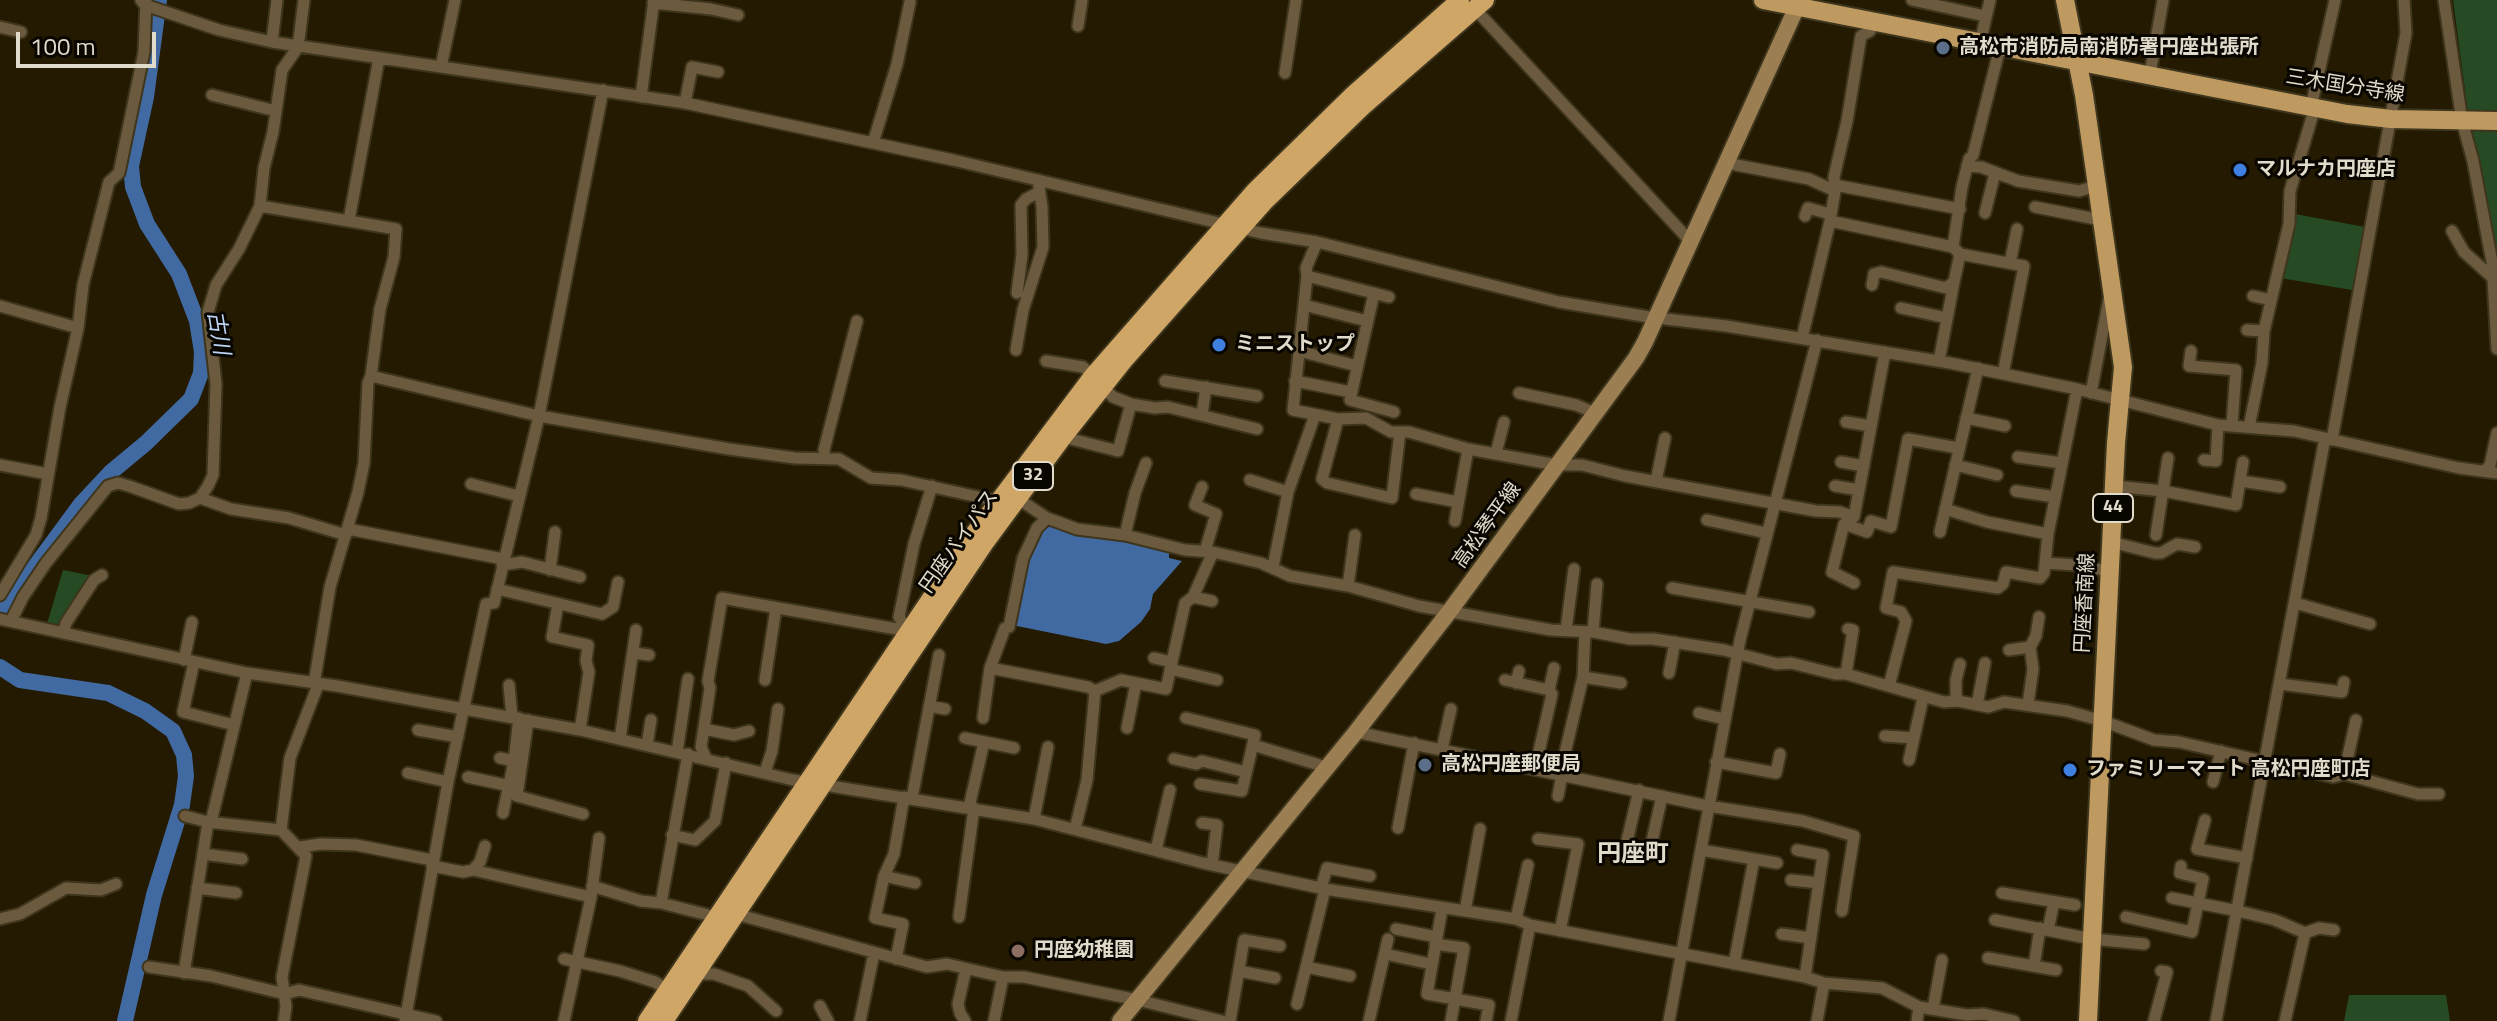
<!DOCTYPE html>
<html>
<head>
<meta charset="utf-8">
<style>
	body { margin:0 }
	#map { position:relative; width:2497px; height:1021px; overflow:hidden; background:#231a01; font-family:"Titillium Web",sans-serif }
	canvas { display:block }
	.scale { position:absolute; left:16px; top:32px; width:140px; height:36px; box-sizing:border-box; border:4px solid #e1dbcb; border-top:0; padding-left:10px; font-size:24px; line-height:28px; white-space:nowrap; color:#e1dbcb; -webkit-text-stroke:6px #090600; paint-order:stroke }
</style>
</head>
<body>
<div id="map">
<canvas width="2497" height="1021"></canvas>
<div class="scale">100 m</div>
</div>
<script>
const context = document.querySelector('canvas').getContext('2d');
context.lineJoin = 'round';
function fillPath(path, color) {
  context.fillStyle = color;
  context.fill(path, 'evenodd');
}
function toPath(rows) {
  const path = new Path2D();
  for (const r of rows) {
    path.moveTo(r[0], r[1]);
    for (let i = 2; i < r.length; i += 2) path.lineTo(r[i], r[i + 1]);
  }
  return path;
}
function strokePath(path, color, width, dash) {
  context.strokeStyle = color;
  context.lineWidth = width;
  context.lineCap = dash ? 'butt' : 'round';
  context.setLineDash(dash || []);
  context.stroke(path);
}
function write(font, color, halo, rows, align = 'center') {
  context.font = font + ' "Titillium Web","Noto Sans JP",sans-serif';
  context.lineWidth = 6;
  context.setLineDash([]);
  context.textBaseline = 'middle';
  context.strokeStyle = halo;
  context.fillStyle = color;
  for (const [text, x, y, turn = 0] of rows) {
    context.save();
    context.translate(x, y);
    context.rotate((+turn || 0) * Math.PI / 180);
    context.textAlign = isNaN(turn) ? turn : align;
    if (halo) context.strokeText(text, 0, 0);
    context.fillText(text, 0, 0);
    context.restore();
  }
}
fillPath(toPath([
	[2453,0,2497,0,2497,279,2470,128],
	[2295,214,2365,227,2352,290,2280,278],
	[63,570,93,576,58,629,46,627],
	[2349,995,2446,995,2450,1021,2344,1021]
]), '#264a24');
fillPath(toPath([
	[1050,526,1079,536,1117,539,1142,545,1169,553,1169,558,1182,561,1153,594,1150,609,1141,622,1119,641,1106,644,1012,625,1024,566,1040,533]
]), '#416aa3');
strokePath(toPath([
	[0,614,81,504,111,472,146,443,191,399,201,373,202,352,197,321,179,274,147,224,133,187,131,166,146,97,159,0],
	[0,667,20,680,108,693,145,711,173,731,184,755,186,776,182,805,154,895,125,1021]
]), '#416aa3', 16);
const minor = toPath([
	[141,0,145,5,219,30,272,42,685,103,953,160,1261,233,1317,242,1559,302,1649,317,1726,326,1950,363,2077,389,2218,425,2294,431,2459,468,2497,473],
	[1912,0,1985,16],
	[2444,0,2462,121,2473,161,2492,262,2497,349],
	[653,3,711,9,738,15],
	[1475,9,1691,242],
	[1078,26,1082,0],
	[0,27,21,32],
	[272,42,277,0],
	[1980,43,1990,0],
	[441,67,455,0],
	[1285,73,1296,0],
	[2150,74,2163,0],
	[212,95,276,111],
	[641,97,654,0],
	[685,103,692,67,718,72],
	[2311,107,2335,0],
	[873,143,897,64,910,2],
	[1726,163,1809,179,1835,191],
	[1967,166,1981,167,2018,181,2079,191,2096,186],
	[1835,185,1960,209],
	[260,206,396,229,394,257,380,309,371,376,539,416,729,449,795,458,839,459,871,478,901,480,997,501,1017,498,1047,518,1077,529,1125,535,1185,550,1213,552,1261,563,1290,576,1348,586,1419,606,1551,630,1593,632,1630,639,1653,639,1724,650,1777,664,1791,663,1835,674,1846,674,1944,702,1958,701,1988,707,2004,702,2067,711,2103,721,2154,740,2179,742,2333,777,2344,774,2418,794,2439,794],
	[2035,207,2101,220],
	[1985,213,1995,173],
	[1805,216,1808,208,1830,214],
	[349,220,379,58],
	[1830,221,1953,247,1960,254,2024,266,2003,374],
	[2452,231,2464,252,2494,279],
	[1317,242,1306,268,1307,276,1293,410,1338,419,1366,418,1391,432,1409,432,1468,449,1557,465,1582,465,1625,476,1816,511,1840,512,1854,517,1885,352],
	[1953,247,1962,187,1969,159,1973,155,2000,47],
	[2010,263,2017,229],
	[1307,276,1389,297],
	[1872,285,1874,274,1881,272,1946,288,1954,282,1960,254],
	[1017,293,1022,255,1021,205,1026,199,1039,192],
	[1374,293,1350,400,1394,412],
	[2253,296,2271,300],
	[1304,305,1367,321],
	[0,306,78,328],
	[1901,308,1947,318],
	[2247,330,2264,331],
	[1802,338,1830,221,1835,191,1834,177,1847,121,1861,36,1870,31,1872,23],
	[1016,350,1023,310,1043,247,1042,207,1038,180],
	[1299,351,1357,366],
	[2191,351,2189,366,2236,370,2232,425],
	[1046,361,1083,367,1093,376],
	[1939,361,1954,282],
	[1165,381,1257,396],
	[1295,381,1351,392],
	[1103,387,1113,397,1131,404,1155,408,1168,407,1257,429],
	[1519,393,1576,405,1595,413],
	[2091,393,2109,299],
	[1202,415,1206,387],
	[1966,418,2005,426],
	[1338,419,1322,479,1327,483,1392,498,1400,432],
	[1846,422,1871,426],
	[2249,427,2262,363,2264,331,2289,224,2290,191,2315,107],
	[1063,437,1118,451,1131,404],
	[2332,440,2406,33,2404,0],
	[1496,453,1504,422],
	[825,457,824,450,857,321],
	[2018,457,2062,463],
	[2204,460,2216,461,2218,425],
	[1841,462,1864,466],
	[0,465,48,474],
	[1955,465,1997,475],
	[2485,471,2490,465,2497,433],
	[1250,480,1288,492],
	[1656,481,1665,438],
	[2241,481,2280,487],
	[471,484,519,496],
	[1835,486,1859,490],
	[2114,486,2163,491,2236,505,2243,462],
	[1202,487,1195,505,1216,514,1205,551],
	[2016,491,2055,497],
	[1416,494,1458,502],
	[200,498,231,509,289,518,346,535],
	[1945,509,1987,522,2048,534],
	[1707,520,1766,533],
	[1455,521,1468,449],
	[348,529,503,559],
	[1940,532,1978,368],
	[1125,535,1135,493,1146,463],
	[2156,535,2168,458],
	[2111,542,2155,553,2161,553,2177,544,2195,547],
	[2046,563,2075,565,2110,571],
	[502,565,522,562,580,577],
	[1273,567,1288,492,1315,415],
	[550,570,555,532],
	[1854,583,1832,572,1844,524,1867,532,1871,521,1891,527,1908,439,1958,448],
	[1348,586,1355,535],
	[1672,588,1809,612],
	[497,589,602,614,613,607,618,582],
	[0,595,36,535,41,518,60,407,78,328,83,285,109,182,119,173,144,52,146,0],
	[1193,597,1212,601],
	[2295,603,2370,624],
	[558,604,552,637,588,645,586,661,589,672,580,730],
	[0,619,247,673,337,686,580,730,793,780,1034,819,1203,863,1325,889,1516,919,1530,925,1805,977,1824,983,1882,988,1919,1007,1967,1015,1984,1014,2014,1021],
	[11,621,23,597,46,563,108,486,118,483,129,486,179,504,189,503,200,498,208,486,213,475,216,384,208,312,216,285,239,249,260,206,264,168,273,132,282,70,298,47,304,0],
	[1566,630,1574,569],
	[908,631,899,617,914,544,932,486],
	[1593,632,1597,584],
	[63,633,66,623,94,580,102,575],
	[2009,650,2030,647,2036,636,2039,617],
	[634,653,649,655],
	[1154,658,1172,662],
	[184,660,192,622],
	[194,662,183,712,234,725],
	[990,668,1088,687,1095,691,1121,680,1166,689,1185,603,1193,597,1213,552],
	[1170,669,1217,680],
	[1669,673,1675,642],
	[1846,674,1853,630,1848,629],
	[1583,677,1621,683],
	[765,680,776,608],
	[1505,680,1549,690,1552,694,1535,769],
	[1516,683,1519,671],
	[314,684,330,587,358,492,364,463,368,383,371,376],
	[2280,684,2342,692,2344,682],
	[509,685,512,717],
	[1889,686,1906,621,1901,612,1886,608,1893,572,1998,588,2003,584,2006,572,2040,578,2044,573,2048,534,2077,389],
	[1549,690,1554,668],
	[1958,701,1956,695,1956,680,1960,664],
	[2028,704,2033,669,2030,647],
	[1977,705,1985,663],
	[929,706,945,709],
	[1699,713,1724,719],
	[983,718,990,668,1005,628,1009,627,1023,558,1037,528,1047,518],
	[1186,718,1255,735,1242,791,1200,784],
	[528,720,517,796,583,814],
	[1127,728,1136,683],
	[704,729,734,735,749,731],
	[418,730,458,737],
	[1356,732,1708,806,1803,821,1854,836,1842,911],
	[1885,736,1914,738],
	[965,738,1014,748],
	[620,739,636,630],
	[647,745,651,720],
	[1253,745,1326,767],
	[1442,749,1451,709],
	[677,752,688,679],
	[500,758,514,761],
	[706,758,701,747,710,688,708,681,722,598,908,631,912,634],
	[1174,759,1196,764,1202,761,1246,772],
	[1909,760,1923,698],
	[1716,762,1776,773,1780,754],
	[765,772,772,751,778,709],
	[408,773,448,782],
	[1560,774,1583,677,1585,632],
	[2344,774,2356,720],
	[468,777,510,786],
	[2213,782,2221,751],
	[1558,796,1562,774],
	[912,798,939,655],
	[969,807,984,742],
	[503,813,514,761,519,718],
	[185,816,208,822,281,830,306,856,282,977,286,1006,284,1021],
	[1034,819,1048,747],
	[2205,820,2197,849,2247,858],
	[1202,823,1217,825,1212,865],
	[1398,828,1414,743],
	[1075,829,1087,780,1095,691],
	[281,830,290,758,318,685],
	[672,835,695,840,715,821,726,763],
	[1538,839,1578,844,1560,931],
	[1627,841,1639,790],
	[300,847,321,844,356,845,432,860],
	[1156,850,1170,790],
	[1650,850,1662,796],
	[1701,850,1777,863],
	[1797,850,1823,855,1805,977],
	[203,854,242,859],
	[432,866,463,872,473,870,591,897],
	[473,870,480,862,485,846],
	[884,876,915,883],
	[1791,880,1819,883],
	[592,886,641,901,661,903,716,917],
	[197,888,236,893],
	[1321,888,1327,868,1370,876],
	[2002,893,2075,905],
	[2172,898,2238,911,2275,920,2305,933,2285,1021],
	[661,903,688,754],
	[1442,909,1427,994,1489,1005,1486,1021],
	[1465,911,1480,829],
	[736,914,927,967,947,964,1003,977,1024,977,1138,1000,1222,1021],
	[959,917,974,808],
	[2126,917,2192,932,2203,879,2180,873,2181,866],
	[0,919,20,914,66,888,101,890,116,884],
	[1516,919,1528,865],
	[1995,920,2092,939,2144,944],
	[1396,929,1437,937],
	[2048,930,2054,902],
	[2305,933,2319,928,2334,930],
	[1782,934,1811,938],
	[1435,944,1464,948,1451,1021],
	[1385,954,1431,964],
	[1988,958,2056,970],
	[564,959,620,971,655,982,668,990],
	[896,959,903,924,875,918,884,876,894,854,904,797],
	[1734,964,1754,859],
	[2034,966,2040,928],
	[149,967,211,976,285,994,299,990,436,1021],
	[1306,967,1350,976],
	[1239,971,1275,978],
	[184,973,208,822,212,818,247,673],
	[697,974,714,974,748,986,776,1011],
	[1297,1004,1325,889],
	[820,1006,828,1021],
	[1933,1009,1942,960],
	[405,1021,448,782,486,604,494,603,539,416,603,90],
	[564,1021,591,897,599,838],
	[860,1021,874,953],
	[965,1021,960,1013,958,1004,966,969],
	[994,1021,1003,977],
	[1230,1021,1244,940,1280,946],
	[1369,1021,1388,939],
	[1511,1021,1530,925],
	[1669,1021,1740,640,1817,340],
	[1817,1021,1824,983],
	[1917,1021,1919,1007],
	[2154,1021,2167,972,2161,971],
	[2216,1021,2325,438]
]);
const secondary = toPath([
	[1120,1021,1356,732,1449,612,1636,358,1645,342,1800,0]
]);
const primary = toPath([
	[1763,0,2347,114,2391,119,2497,121],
	[2065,0,2084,95,2123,367,2116,443,2088,1021]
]);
const trunk = toPath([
	[647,1021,975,533,1093,376,1255,191,1353,95,1460,0],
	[664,1021,984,544,1063,437,1125,359,1265,201,1362,107,1485,0]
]);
strokePath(minor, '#3e351d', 15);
strokePath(secondary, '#3e351d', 20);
strokePath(primary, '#3e351d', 22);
strokePath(trunk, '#3e351d', 22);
strokePath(minor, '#6c5a3f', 11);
strokePath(secondary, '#9b7e52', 16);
strokePath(primary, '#bf9a60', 18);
strokePath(trunk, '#d0a666', 18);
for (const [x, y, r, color] of [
	[1943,48,8,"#5c6f8a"],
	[2240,170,8,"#3f7fe0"],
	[1219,345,8,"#3f7fe0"],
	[1425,765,8,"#5c6f8a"],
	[2070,770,8,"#3f7fe0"],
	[1018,951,8,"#8d6e63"]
]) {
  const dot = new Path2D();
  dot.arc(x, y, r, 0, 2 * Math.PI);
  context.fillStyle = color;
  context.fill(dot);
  strokePath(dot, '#090600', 3);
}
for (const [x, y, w] of [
	[1033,476,40],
	[2113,508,40]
]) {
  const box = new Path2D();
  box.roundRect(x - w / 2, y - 14, w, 28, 6);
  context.fillStyle = '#090600';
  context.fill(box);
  strokePath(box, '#e1dbcb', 2);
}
write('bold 18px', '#e1dbcb', null, [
	["32",1033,476],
	["44",2113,508]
]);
write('bold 20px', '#e1dbcb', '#090600', [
	["高松市消防局南消防署円座出張所",1959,48],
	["マルナカ円座店",2256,170],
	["ミニストップ",1235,345],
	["高松円座郵便局",1441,765],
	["ファミリーマート 高松円座町店",2086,770],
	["円座幼稚園",1034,951]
], 'left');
write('20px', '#e1dbcb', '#090600', [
	["三木国分寺線",2345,87,9],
	["高松琴平線",1488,526,-54],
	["円座バイパス",960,542,-55],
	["円座香南線",2086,603,-87]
]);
write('italic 22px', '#bdd5f6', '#090600', [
	["古川",217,333,81]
]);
write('bold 24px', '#e1dbcb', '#090600', [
	["円座町",1633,855]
]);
</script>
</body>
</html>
